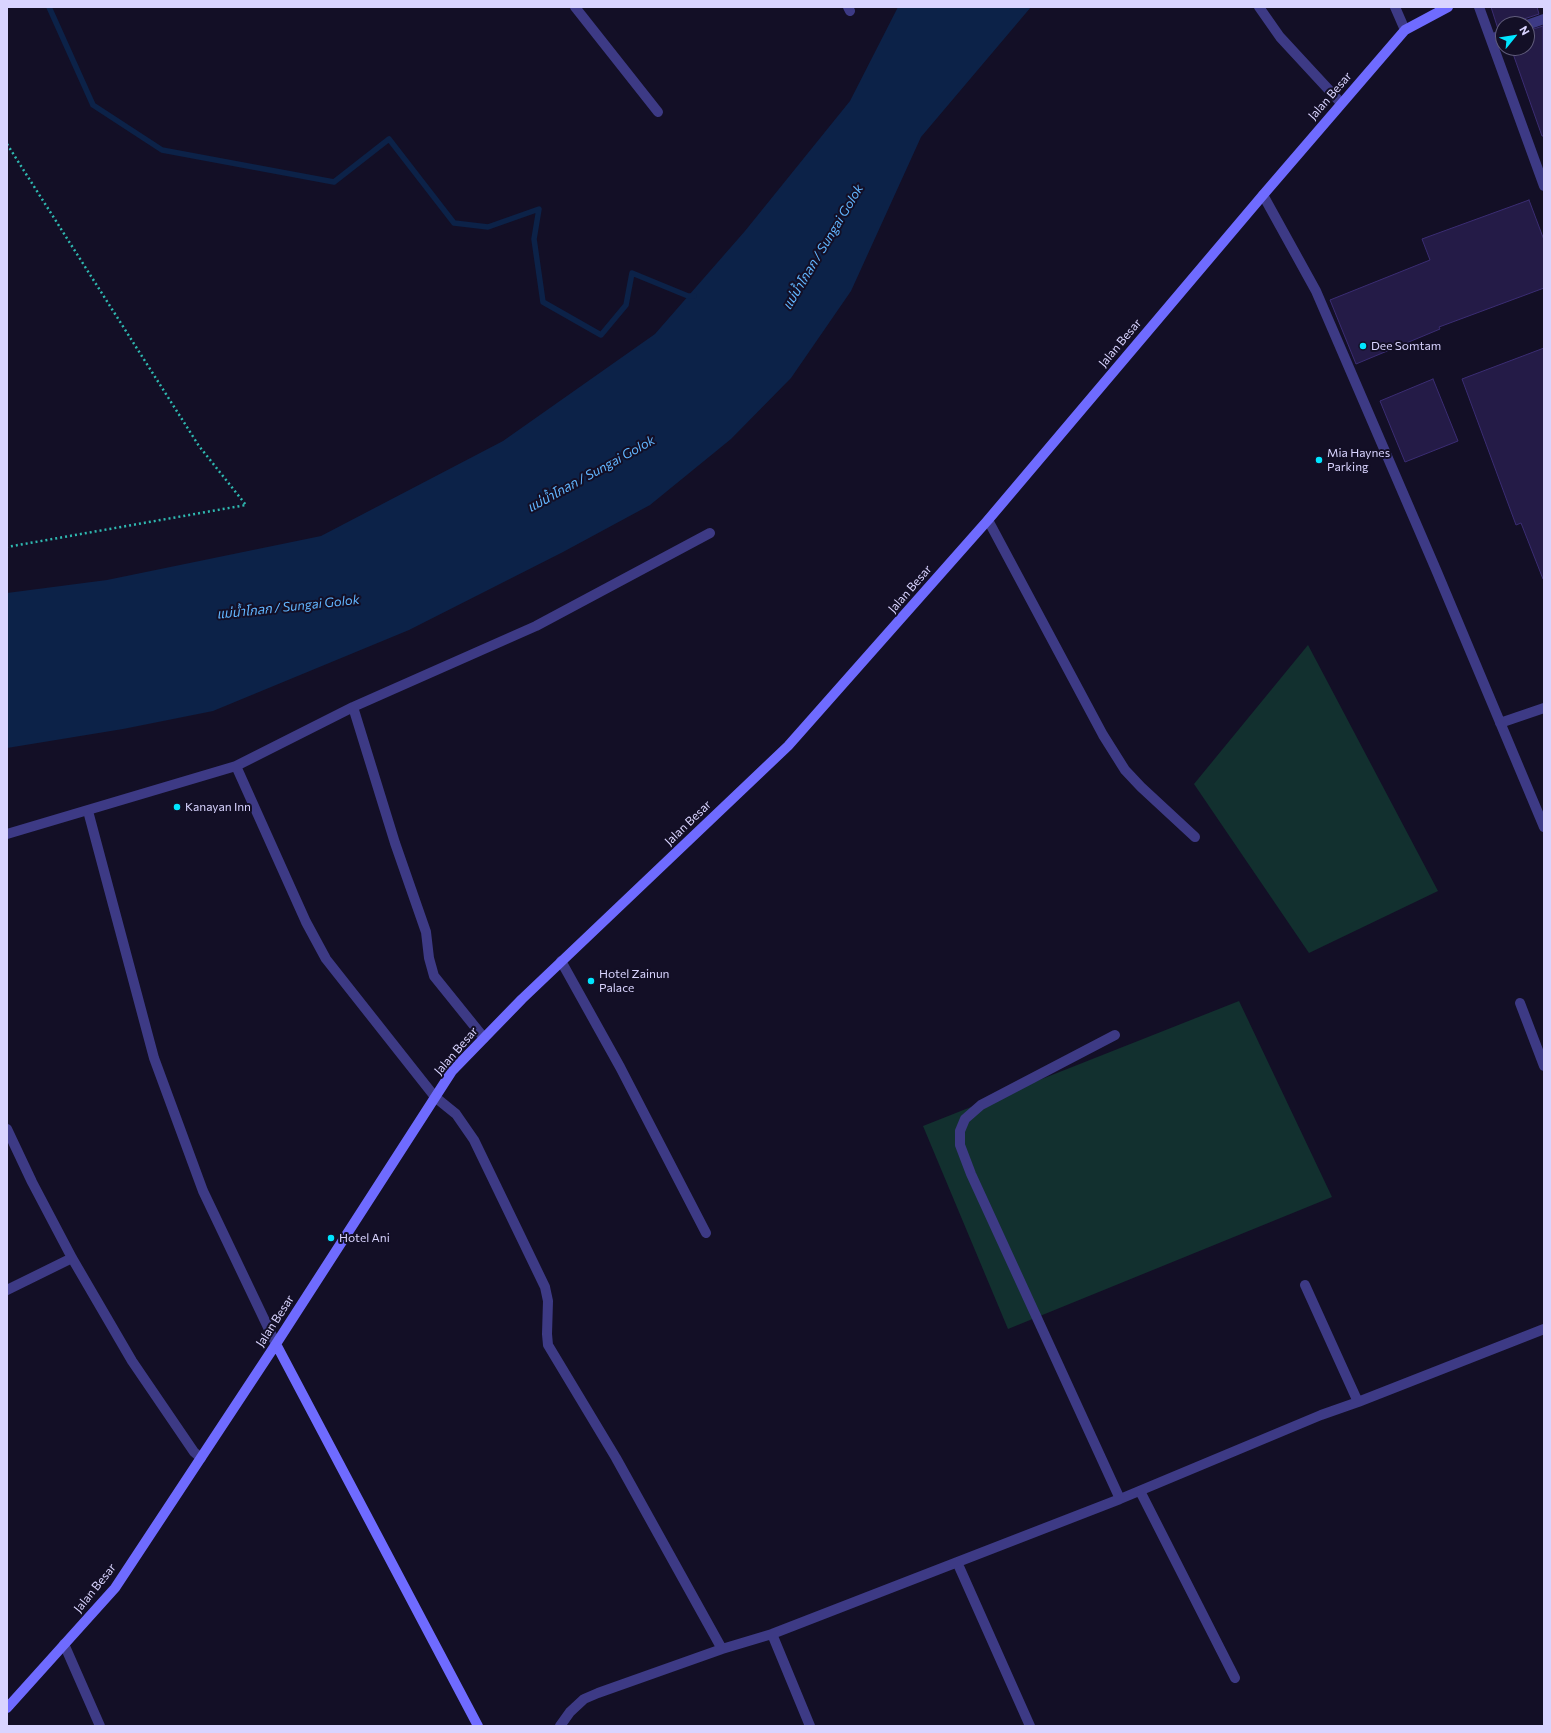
<!DOCTYPE html>
<html>
<head>
<meta charset="utf-8">
<style>
	body { margin:0 }
	#map { position:relative; width:1551px; height:1733px; overflow:hidden; background:#130f26; font-family:Commissioner,sans-serif }
	canvas { display:block }
	.frame { position:absolute; inset:0; border:8px solid #d9d4ff; pointer-events:none }
	.north { position:absolute; left:1495px; top:16px; width:40px; height:40px; box-sizing:border-box; background:#130f26; border:1px solid #625e7d; border-radius:50%; rotate:60deg; font-size:11px; font-weight:700; line-height:16px; text-align:center; color:#d9d4ff }
	.north::after { content:''; display:block; margin:auto; width:14px; height:18px; background:#00e5ff; clip-path:polygon(50% 0,100% 100%,50% 72%,0 100%) }
</style>
</head>
<body>
<div id="map">
<canvas width="1551" height="1733"></canvas>
<div class="frame"></div>
<div class="north">N</div>
</div>
<script>
const context = document.querySelector('canvas').getContext('2d');
context.lineJoin = 'round';
function fillPath(path, color) {
  context.fillStyle = color;
  context.fill(path, 'evenodd');
}
function toPath(rows) {
  const path = new Path2D();
  for (const r of rows) {
    path.moveTo(r[0], r[1]);
    for (let i = 2; i < r.length; i += 2) path.lineTo(r[i], r[i + 1]);
  }
  return path;
}
function strokePath(path, color, width, dash) {
  context.strokeStyle = color;
  context.lineWidth = width;
  context.lineCap = dash ? 'butt' : 'round';
  context.setLineDash(dash || []);
  context.stroke(path);
}
function write(font, color, halo, rows, align = 'center') {
  context.font = font + ' Commissioner,"Noto Sans Thai",sans-serif';
  context.lineWidth = 4;
  context.setLineDash([]);
  context.textBaseline = 'middle';
  context.strokeStyle = halo;
  context.fillStyle = color;
  for (const [text, x, y, turn = 0] of rows) {
    context.save();
    context.translate(x, y);
    context.rotate((+turn || 0) * Math.PI / 180);
    context.textAlign = isNaN(turn) ? turn : align;
    if (halo) context.strokeText(text, 0, 0);
    context.fillText(text, 0, 0);
    context.restore();
  }
}
fillPath(toPath([
	[1308,645,1438,891,1309,953,1194,784],
	[1239,1001,1332,1197,1008,1329,923,1126]
]), '#12302f');
fillPath(toPath([
	[898,7,1031,7,921,137,851,291,791,378,731,439,650,505,563,552,409,630,213,711,123,729,7,748,7,593,107,580,321,536,503,441,655,334,745,231,850,101]
]), '#0c2248');
strokePath(toPath([
	[49,7,93,105,162,150,334,182,389,139,454,223,488,227,539,209,534,239,543,302,601,335,626,305,632,273,688,296,694,296]
]), '#0c2248', 5.5);
const building = toPath([
	[1491,7,1537,7,1539,14,1524,19,1521,24,1503,24,1503,27,1498,29,1491,7],
	[1543,26,1544,136,1542,136,1511,48,1527,48,1527,31,1543,26],
	[1529,200,1544,240,1544,288,1439,327,1440,329,1356,364,1330,300,1430,260,1422,239,1529,200],
	[1544,348,1544,578,1543,579,1521,523,1516,525,1462,379,1544,348],
	[1433,379,1458,441,1405,462,1380,401,1433,379]
]);
fillPath(building, '#241b47');
strokePath(building, '#3b2d73', 1);
strokePath(toPath([
	[7,144,199,446,246,505,7,547]
]), '#2fb8b0', 2.5, [2, 3]);
strokePath(toPath([
	[988,520,1103,735,1125,770,1141,787,1195,837],
	[1520,1003,1544,1066],
	[64,1644,100,1726]
]), '#3d3a85', 10);
strokePath(toPath([
	[575,7,658,112],
	[848,7,850,11],
	[1259,7,1280,37,1341,103],
	[1395,7,1405,30],
	[1479,7,1544,186],
	[1527,25,1544,19],
	[1491,39,1503,34],
	[1263,195,1316,291,1437,572,1544,827],
	[353,707,395,843,426,932,429,958,434,976,484,1038],
	[1500,723,1544,708],
	[236,766,306,922,326,959,435,1097,456,1114,474,1140,545,1287,548,1301,547,1334,548,1345,616,1458,722,1649],
	[88,811,154,1058,203,1191,276,1344],
	[7,834,236,766,353,707,536,626,710,533],
	[561,961,620,1067,706,1233],
	[1115,1035,981,1105,965,1119,960,1131,960,1145,971,1174,1120,1499],
	[7,1129,32,1182,72,1258,132,1361,194,1452,201,1458],
	[1305,1285,1358,1402],
	[7,1290,72,1258],
	[1140,1491,1235,1678],
	[957,1562,1030,1726],
	[772,1634,810,1726],
	[560,1726,570,1712,584,1699,598,1693,722,1649,772,1634,1120,1499,1321,1415,1358,1402,1544,1329]
]), '#3d3a85', 10);
strokePath(toPath([
	[276,1344,478,1726],
	[7,1708,115,1588,276,1344,452,1071,522,999,788,746,988,520,1263,195,1405,30,1448,7]
]), '#6f6bff', 10);
for (const [x, y, r, color] of [
	[1363,346,4,"#00e5ff"],
	[1319,460,4,"#00e5ff"],
	[177,807,4,"#00e5ff"],
	[591,981,4,"#00e5ff"],
	[331,1238,4,"#00e5ff"]
]) {
  const dot = new Path2D();
  dot.arc(x, y, r, 0, 2 * Math.PI);
  context.fillStyle = color;
  context.fill(dot);
  strokePath(dot, '#130f26', 1.5);
}
write('12px', '#d9d4ff', '#130f26', [
	["Jalan Besar",1330,96,-49],
	["Jalan Besar",1120,343,-50],
	["Jalan Besar",910,589,-49],
	["Jalan Besar",688,823,-44],
	["Jalan Besar",456,1051,-49],
	["Jalan Besar",275,1321,-57],
	["Jalan Besar",95,1588,-51]
]);
write('12px', '#d9d4ff', '#130f26', [
	["Dee Somtam",1371,346],
	["Mia Haynes",1327,453],
	["Parking",1327,467],
	["Kanayan Inn",185,807],
	["Hotel Zainun",599,974],
	["Palace",599,988],
	["Hotel Ani",339,1238]
], 'left');
write('italic 13px', '#62b6ff', '#130f26', [
	["แม่น้ำโกลก / Sungai Golok",823,247,-59],
	["แม่น้ำโกลก / Sungai Golok",591,474,-29],
	["แม่น้ำโกลก / Sungai Golok",288,607,-6]
]);
</script>
</body>
</html>
